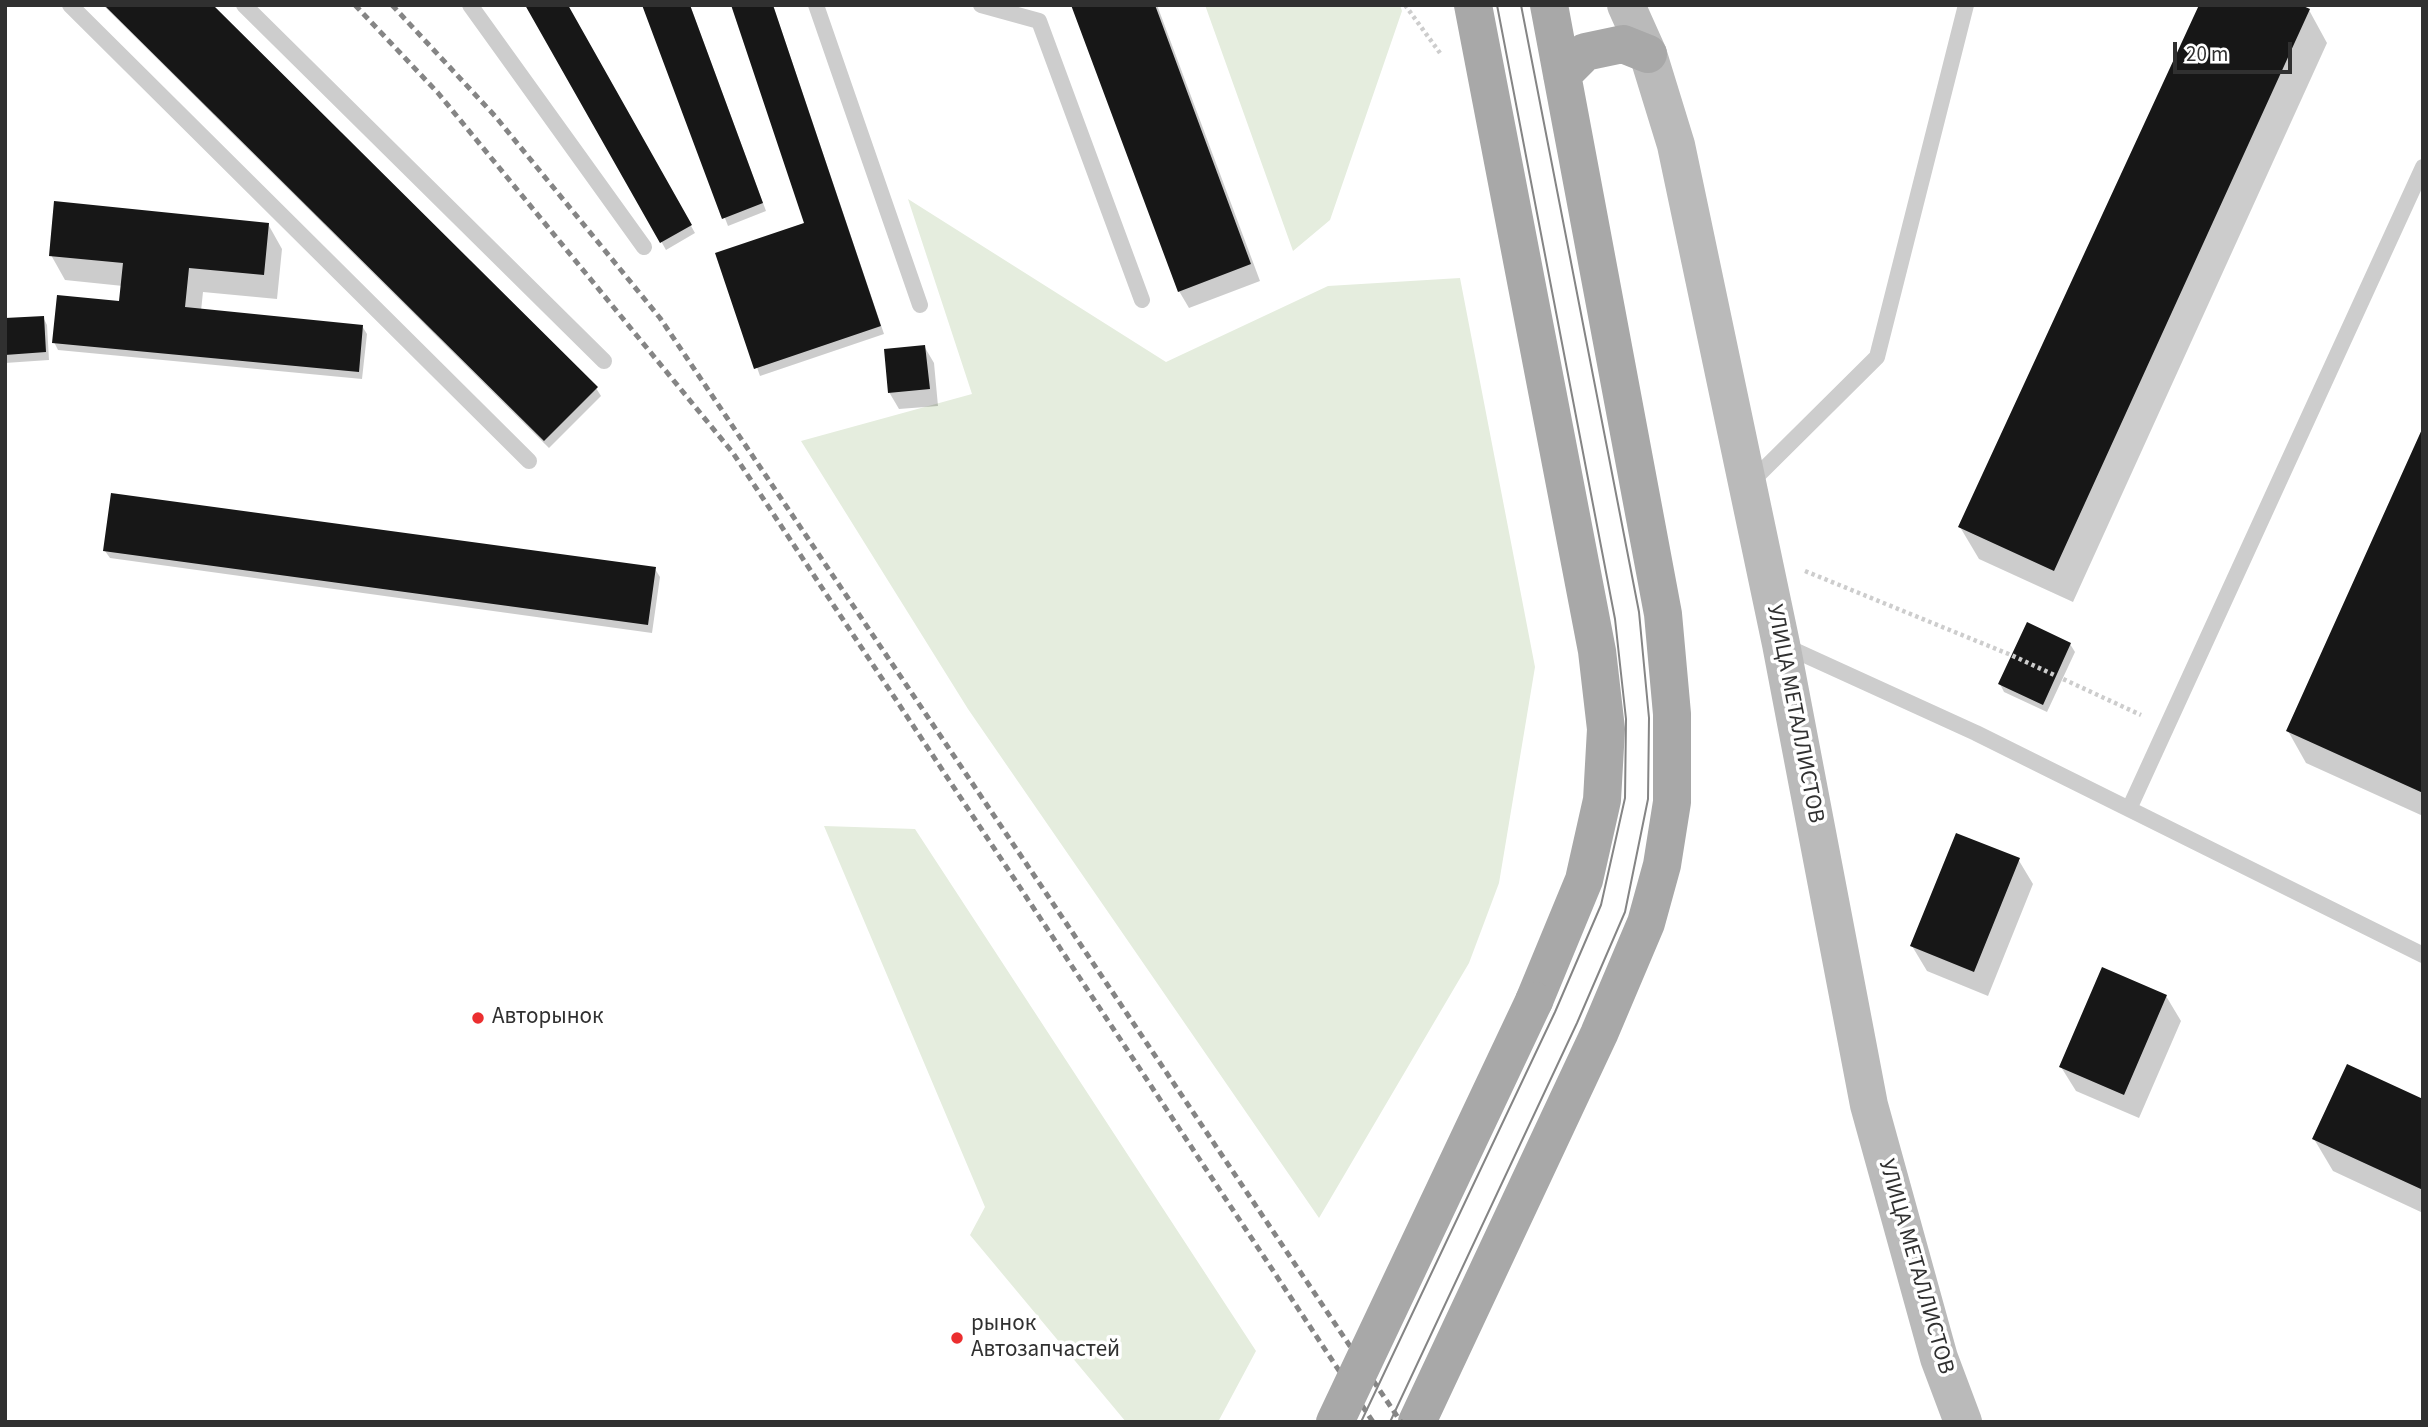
<!DOCTYPE html>
<meta charset="utf-8">
<style>
body{margin:0}
#map{position:relative;width:2428px;height:1427px;overflow:hidden;background:#fff;font-family:"Source Sans 3",sans-serif}
canvas{display:block}
.frame{position:absolute;inset:0;border:7px solid #303030;pointer-events:none}
.scale{position:absolute;left:2173px;top:42px;width:119px;height:32px;box-sizing:border-box;border:4px solid #303030;border-top:0;padding-left:9px;font-size:21px;line-height:24px;white-space:nowrap;color:#303030;-webkit-text-stroke:5px #fff;paint-order:stroke}
</style>
<div id="map">
<canvas width="2428" height="1427"></canvas>
<div class="frame"></div>
<div class="scale">20 m</div>
</div>
<script>
const c = document.querySelector('canvas').getContext('2d');
c.lineJoin = 'round';
function paint(path, color) { c.fillStyle = color; c.fill(path, 'evenodd'); }
function trace(path, color, width, dash) { c.strokeStyle = color; c.lineWidth = width; c.lineCap = dash ? 'butt' : 'round'; c.setLineDash(dash || []); c.stroke(path); }
function label(font, color, halo, rows, align = 'center') {
  c.font = font + ' "Source Sans 3",sans-serif'; c.lineWidth = 7; c.setLineDash([]); c.textBaseline = 'middle'; c.strokeStyle = halo; c.fillStyle = color; for (const [text, x, y, turn = 0] of rows) {
    c.save(); c.translate(x, y); c.rotate((+turn || 0) * Math.PI / 180); c.textAlign = isNaN(turn) ? turn : align; if (halo) c.strokeText(text, 0, 0); c.fillText(text, 0, 0); c.restore();
  }
}
paint(new Path2D(`
 M1205,5H1400L1402,11L1330,220L1293,251Z
 M908,199L1166,362L1328,286L1460,278L1535,667L1499,883L1469,963L1319,1218L968,709L801,441L972,394Z
 M824,826L915,829L1256,1351L1218,1422H1126L970,1235L985,1207Z`), '#e5edde');
paint(new Path2D(`
 M103,5H211L596,388L601,396L549,448Z
 M528,5H566L695,233L666,250Z
 M644,5H690L766,211L728,226Z
 M773,5L884,334L760,376L717,254L807,224Z
 M1073,5H1157L1260,281L1189,308L1179,291Z
 M2309,10L2327,43L2073,602L1979,559L1960,527Z
 M268,224L282,249L277,299L203,292L201,311L362,326L367,334L362,379L58,350L54,342L121,303L123,286L65,280L51,255Z
 M43,317L47,325L49,360L5,363V320Z
 M924,346L934,363L938,406L899,409L889,392Z
 M2423,431V816L2306,763L2288,731Z
 M105,551L655,569L660,577L652,633L110,558Z
 M2070,644L2075,652L2047,712L2004,692L2000,684Z
 M2018,859L2033,884L1988,996L1927,971L1912,946Z
 M2166,996L2181,1021L2139,1118L2076,1091L2061,1067Z
 M2423,1101V1213L2333,1171L2314,1139Z`), '#0003');
paint(new Path2D(`
 M104,5H213L598,387L544,441Z
 M525,5H568L692,225L660,243Z
 M642,5H690L763,203L722,219Z
 M731,5H773L881,326L754,369L715,253L804,223Z
 M1071,5H1155L1251,264L1178,292Z
 M2199,5H2301L2310,9L2054,571L1958,527Z
 M54,201L269,223L264,275L189,268L185,307L363,325L359,372L52,343L57,295L119,301L123,263L49,256Z
 M44,316L46,352L5,355V318Z
 M925,345L930,389L888,393L884,349Z
 M2423,427V793L2286,731Z
 M111,493L656,567L648,625L103,551Z
 M2027,622L2071,643L2043,705L1998,684Z
 M1956,833L2020,858L1974,972L1910,946Z
 M2102,967L2167,995L2124,1095L2059,1067Z
 M2347,1064L2423,1099V1190L2312,1139Z`), '#171717');
trace(new Path2D(`
 M1405,5L1440,53
 M1805,571L2011,655L2141,715`), '#cdcdcd', 4.5, [3.5, 3.5]);
trace(new Path2D(`
 M70,5L529,461
 M244,5L604,361
 M470,5L644,247
 M816,5L920,305
 M981,5L1039,21L1142,300
 M1749,484L1877,357L1966,5
 M1783,645L1976,733L2423,955
 M2129,809L2423,167`), '#cdcdcd', 16);
trace(new Path2D(`
 M1626,5L1648,54L1676,145L1781,644L1869,1105L1939,1358L1963,1422`), '#bababa', 38);
trace(new Path2D(`
 M1473,5L1597,651L1606,729L1602,800L1584,880L1534,1001
 M1562,75L1585,52L1623,44L1648,54
 M1417,1422L1599,1034L1646,923L1662,865L1672,802V714L1663,614L1549,5`), '#a8a8a8', 38);
trace(new Path2D(`
 M1361,1422L1555,1012L1601,905L1625,798L1626,719L1615,619L1497,5
 M1390,1422L1577,1023L1625,912L1648,799L1649,718L1639,612L1521,5`), '#858585', 2);
trace(new Path2D(`
 M355,5L438,93L733,453L1373,1422
 M392,5L495,116L660,318L1401,1422`), '#858585', 5, [7, 5]);
trace(new Path2D(`
 M1335,1422L1534,1001`), '#a8a8a8', 38);
for (const [x, y, r, color] of [
 [478,1018,7,"#eb2e2f"],
 [957,1338,7,"#eb2e2f"]
]) { const dot = new Path2D(); dot.arc(x, y, r, 0, 2 * Math.PI); c.fillStyle = color; c.fill(dot); trace(dot, '#fff', 2.5); }
label('23px', '#303030', '#fff', [
 ["УЛИЦА МЕТАЛЛИСТОВ",1794,714,79],
 ["УЛИЦА МЕТАЛЛИСТОВ",1915,1267,74]
]);
label('23px', '#303030', '#fff', [
 ["Авторынок",492,1018],
 ["рынок",971,1325],
 ["Автозапчастей",971,1351]
], 'left');
</script>
